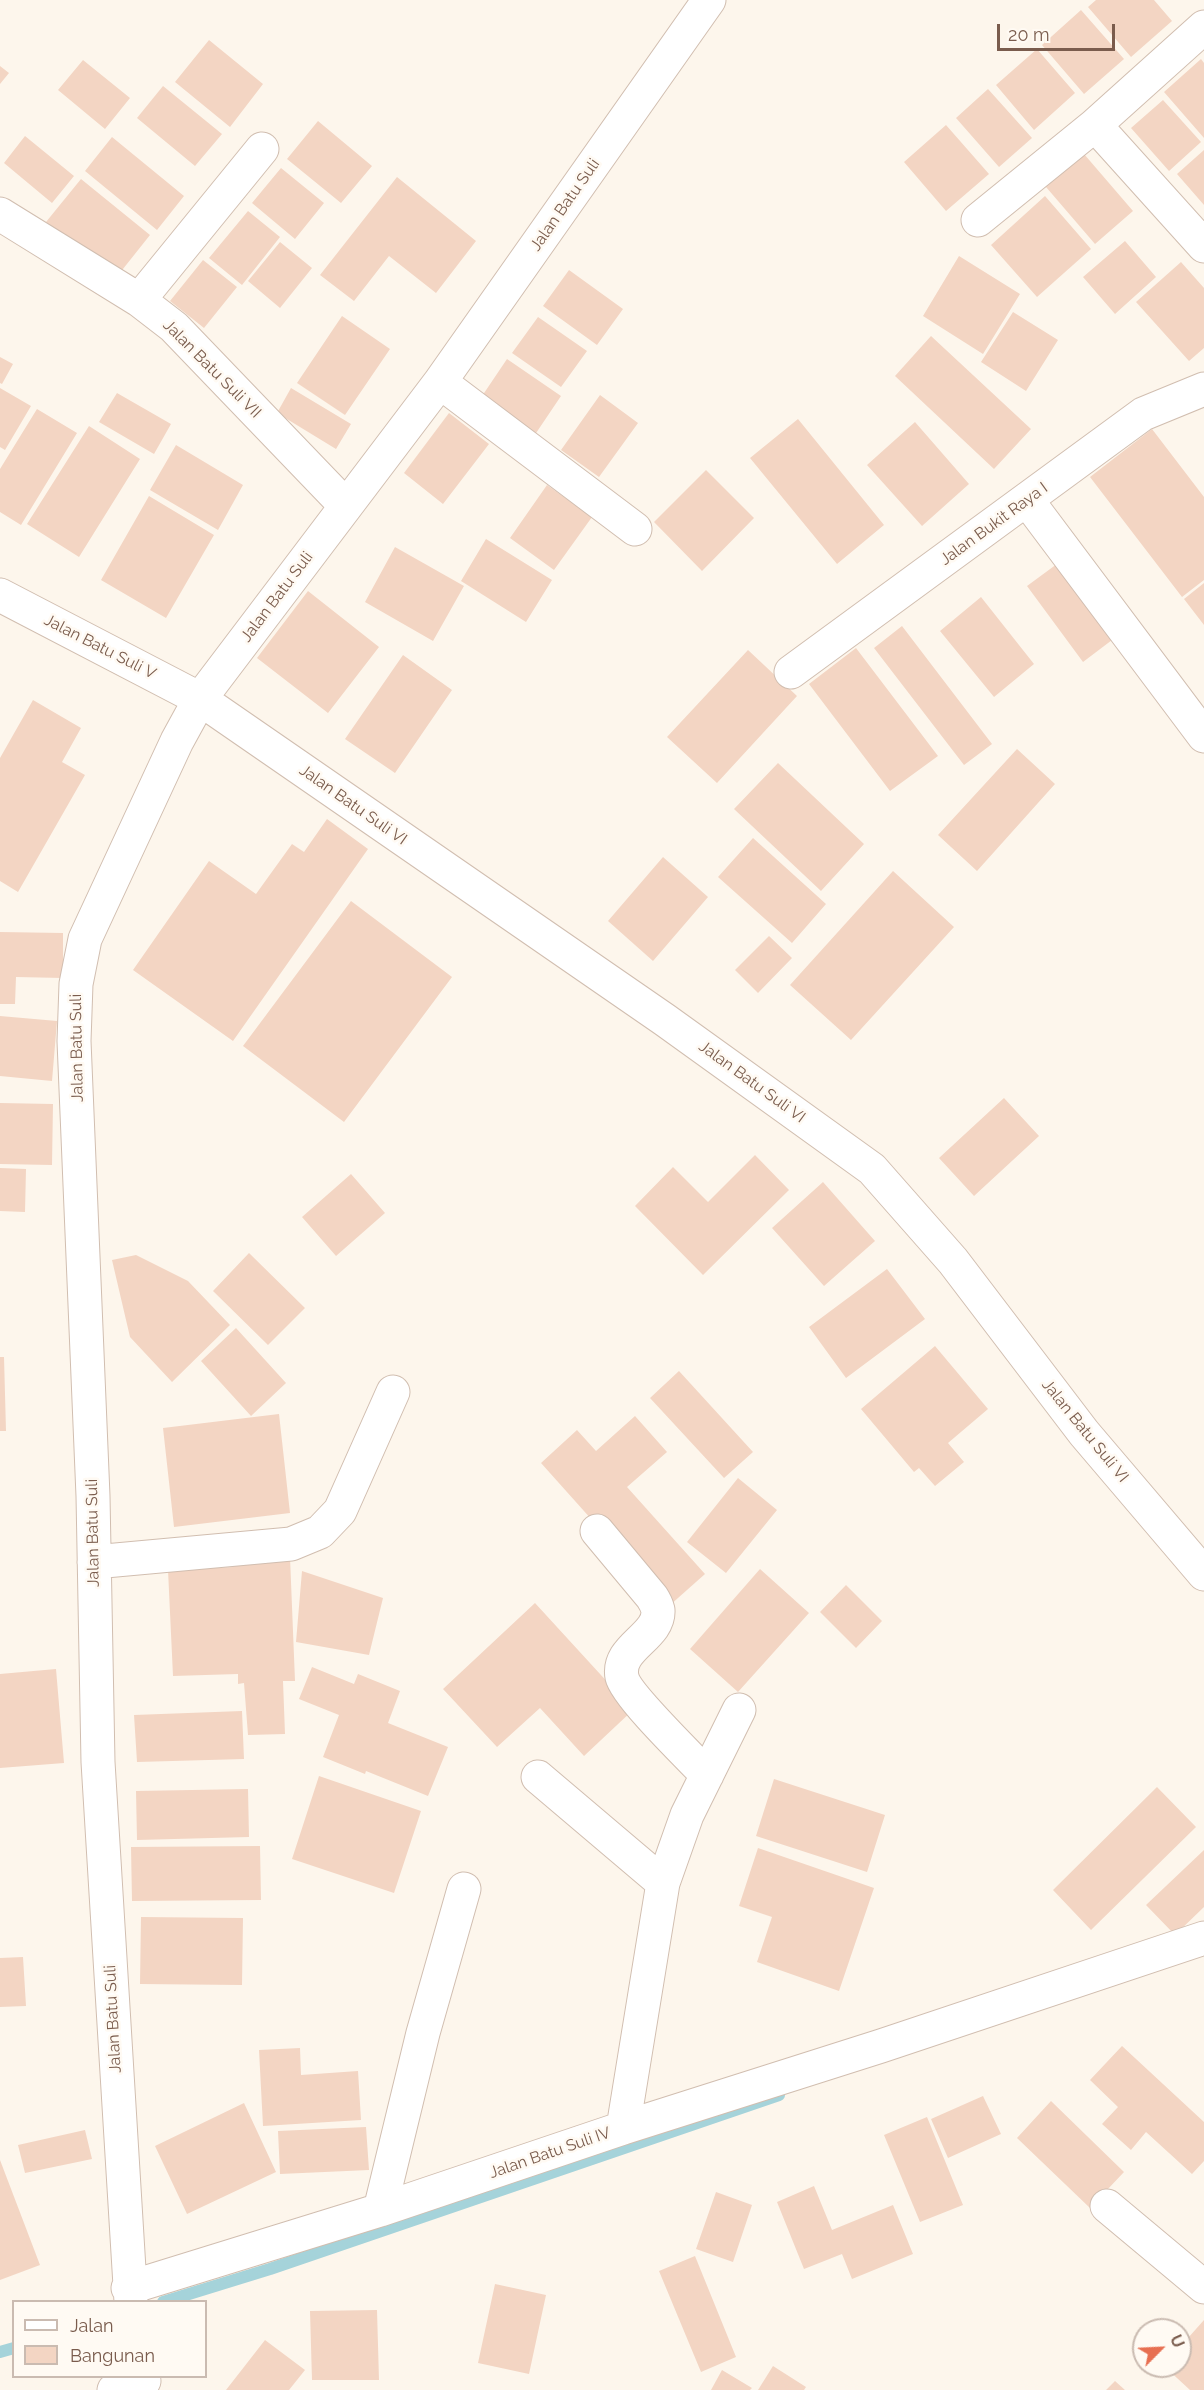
<!DOCTYPE html>
<style>
body{margin:0}
#map{position:relative;width:1204px;height:2390px;overflow:hidden;background:#fdf6ec;font-family:Raleway,sans-serif}
canvas{display:block}
.legend{position:absolute;left:12px;top:2300px;width:195px;height:78px;box-sizing:border-box;background:#fffaf3;border:2px solid #cabbb1;margin:0;padding:8px 10px;list-style:none;font-size:18px;color:#7a5c4d}
.legend li{display:flex;align-items:center;gap:12px;height:30px}
.legend b{width:30px;border:2px solid #cabbb1}
.north{position:absolute;left:1132px;top:2318px;width:60px;height:60px;box-sizing:border-box;background:#fffaf3;border:2px solid #cabbb1;border-radius:50%;rotate:66deg;font-size:16px;font-weight:700;line-height:24px;text-align:center;color:#7a5c4d}
.north::after{content:'';display:block;margin:auto;width:21px;height:27px;background:#e76f51;clip-path:polygon(50% 0,100% 100%,50% 72%,0 100%)}
.scale{position:absolute;left:997px;top:24px;width:118px;height:27px;box-sizing:border-box;border:3px solid #7a5c4d;border-top:0;padding-left:8px;font-size:18px;line-height:21px;white-space:nowrap;color:#7a5c4d;-webkit-text-stroke:4px #fffaf3;paint-order:stroke}
</style>
<div id="map">
<canvas width="1204" height="2390"></canvas>
<ul class="legend">
<li><b style="height:8px;background:#fff"></b>Jalan</li>
<li><b style="height:16px;background:#f3d5c3"></b>Bangunan</li>
</ul>
<div class="north">U</div>
<div class="scale">20 m</div>
</div>
<script>
const c = document.querySelector('canvas').getContext('2d');
c.lineJoin = 'round';
function trace(path, color, width, dash) { c.strokeStyle = color; c.lineWidth = width; c.lineCap = dash ? 'butt' : 'round'; c.setLineDash(dash || []); c.stroke(path); }
function paint(path, color) { c.fillStyle = color; c.fill(path, 'evenodd'); }
function label(font, color, halo, rows, align = 'center') {
  c.font = font + ' Raleway,sans-serif'; c.lineWidth = 5; c.setLineDash([]); c.textBaseline = 'middle'; c.strokeStyle = halo; c.fillStyle = color; for (const [text, x, y, turn = 0] of rows) {
    c.save(); c.translate(x, y); c.rotate((+turn || 0) * Math.PI / 180); c.textAlign = isNaN(turn) ? turn : align; if (halo) c.strokeText(text, 0, 0); c.fillText(text, 0, 0); c.restore();
  }
}
trace(new Path2D(`
 M163,2302L270,2269L779,2095
 M0,2352L14,2348`), '#a5d3da', 12);
paint(new Path2D(`
 M1096,0H1154L1172,21L1131,57L1088,7Z
 M1081,10L1124,59L1084,94L1042,45Z
 M209,40L263,84L230,127L175,82Z
 M1037,49L1075,93L1034,130L996,85Z
 M1201,59L1204,63V138L1164,92Z
 M83,60L130,98L105,129L58,90Z
 M0,66L9,73L0,84Z
 M163,86L222,134L195,166L137,118Z
 M988,89L1032,138L999,167L956,118Z
 M1163,100L1201,142L1169,171L1131,128Z
 M318,121L372,166L341,203L287,159Z
 M946,125L989,174L946,211L904,162Z
 M25,136L74,176L52,203L4,163Z
 M112,137L184,196L157,230L85,171Z
 M1078,147L1133,211L1095,244L1040,180Z
 M1204,150V205L1177,174Z
 M281,168L324,203L295,239L252,203Z
 M397,177L476,241L436,293L389,256L354,301L320,275Z
 M81,179L150,235L115,279L46,222Z
 M1045,196L1091,249L1037,297L991,245Z
 M248,211L280,237L242,285L209,258Z
 M1125,241L1156,277L1115,314L1083,277Z
 M280,242L312,268L280,308L248,281Z
 M959,256L1020,294L983,354L923,316Z
 M203,260L237,287L204,328L170,301Z
 M1181,262L1204,288V348L1189,361L1136,302Z
 M569,270L623,309L597,345L543,306Z
 M1013,312L1058,340L1026,391L981,362Z
 M342,316L390,349L345,415L297,383Z
 M538,317L587,351L561,387L512,353Z
 M931,336L1031,429L994,469L895,376Z
 M0,357L13,364L2,384L0,383Z
 M507,359L561,396L530,442L476,405Z
 M0,388L31,406L5,450L0,447Z
 M291,388L351,424L336,449L277,413Z
 M117,393L171,424L154,454L99,422Z
 M600,395L638,423L599,477L561,450Z
 M37,409L77,433L21,525L0,512V469Z
 M449,413L489,444L443,504L404,473Z
 M798,419L884,525L837,564L750,458Z
 M915,422L969,484L922,526L867,465Z
 M89,426L140,459L79,557L27,524Z
 M1152,429L1204,497V580L1182,597L1090,477Z
 M176,445L243,485L218,530L150,490Z
 M706,470L754,518L702,571L654,522Z
 M547,485L592,517L554,570L510,538Z
 M149,496L214,535L166,618L101,580Z
 M486,539L552,580L526,622L461,581Z
 M395,547L464,586L433,641L365,602Z
 M1061,561L1116,637L1083,662L1027,586Z
 M1204,583V625L1184,599Z
 M308,591L379,647L328,713L257,658Z
 M981,597L1034,664L994,697L940,631Z
 M902,626L992,744L964,765L874,648Z
 M856,648L938,756L890,791L809,684Z
 M748,650L797,696L717,783L667,737Z
 M403,655L452,690L395,773L345,739Z
 M33,700L81,728L62,762L85,775L18,892L0,881V758Z
 M1017,749L1055,784L977,871L938,835Z
 M778,763L864,844L821,891L734,809Z
 M327,819L368,849L233,1041L133,970L209,861L256,894L292,844L304,852Z
 M753,838L826,904L792,943L718,877Z
 M663,857L708,897L653,961L608,921Z
 M893,871L954,927L851,1040L790,985Z
 M351,901L452,977L344,1122L243,1046Z
 M0,932L63,933V978L16,977L15,1004H0Z
 M769,936L792,958L758,993L735,970Z
 M0,1016L57,1021L52,1081L0,1076Z
 M1004,1098L1039,1136L974,1196L939,1158Z
 M0,1103L53,1104L52,1165L0,1164Z
 M755,1155L789,1190L703,1275L635,1206L673,1167L708,1202Z
 M0,1168L26,1169L25,1212L0,1211Z
 M351,1174L385,1213L336,1256L302,1217Z
 M823,1182L875,1241L824,1286L772,1228Z
 M249,1253L305,1308L268,1345L213,1291Z
 M136,1255L188,1281L230,1325L172,1382L130,1337L112,1260Z
 M887,1269L925,1319L846,1378L809,1327Z
 M236,1328L286,1383L251,1416L201,1361Z
 M935,1346L988,1409L948,1443L964,1462L935,1486L919,1468L914,1472L861,1409Z
 M0,1357H4L6,1431H0Z
 M679,1371L753,1452L724,1478L650,1398Z
 M279,1414L290,1513L174,1527L163,1428Z
 M635,1416L667,1452L627,1487L705,1574L669,1606L541,1463L577,1430L596,1451Z
 M738,1478L777,1510L726,1573L687,1542Z
 M290,1557L295,1681H283L285,1734L248,1735L244,1683L238,1684V1674L173,1676L168,1570L233,1567V1560Z
 M760,1569L809,1613L738,1692L690,1649Z
 M302,1571L383,1598L369,1655L296,1642Z
 M846,1585L882,1621L856,1648L820,1612Z
 M535,1603L633,1710L584,1756L540,1708L497,1747L443,1689Z
 M312,1667L354,1684L358,1674L400,1691L388,1723L448,1747L428,1796L366,1771L365,1774L323,1757L339,1715L299,1699Z
 M56,1669L64,1763L0,1768V1674Z
 M242,1711L244,1759L137,1762L134,1715Z
 M319,1776L421,1811L394,1893L292,1859Z
 M774,1779L885,1815L867,1872L756,1836Z
 M1157,1787L1196,1827L1091,1930L1053,1890Z
 M248,1789L249,1837L137,1840L136,1791Z
 M260,1846L261,1900L132,1901L131,1847Z
 M758,1848L874,1888L839,1991L757,1962L772,1917L739,1906Z
 M1204,1850V1907L1175,1935L1146,1905Z
 M141,1917L243,1918L242,1985L140,1984Z
 M23,1957L26,2006L0,2007V1958Z
 M1122,2046L1204,2122V2161L1192,2174L1146,2132L1131,2150L1102,2124L1118,2107L1090,2080Z
 M300,2048L301,2075L358,2071L361,2120L263,2126L259,2050Z
 M983,2096L1001,2134L948,2158L931,2119Z
 M1051,2101L1124,2172L1090,2208L1017,2138Z
 M244,2103L276,2172L187,2214L155,2146Z
 M927,2117L963,2205L920,2222L884,2135Z
 M366,2127L369,2170L280,2174L278,2131Z
 M85,2130L92,2159L25,2173L18,2145Z
 M0,2160L40,2265L0,2280Z
 M814,2186L832,2230L893,2205L913,2254L852,2279L842,2254L804,2269L777,2202Z
 M716,2192L752,2205L733,2262L696,2249Z
 M695,2256L736,2357L701,2372L659,2271Z
 M495,2284L546,2295L529,2374L478,2363Z
 M377,2310L379,2380H312L310,2311Z
 M1204,2320V2390H1190L1164,2366H1180V2347Z
 M265,2340L305,2370L289,2390H226Z
 M773,2366L806,2387L804,2390H758Z
 M722,2370L752,2388L750,2390H711Z
 M1115,2381L1125,2390H1106Z`), '#f3d5c3');
const minor = new Path2D(`
 M1095,125L1204,246
 M0,214L139,300L174,327L346,506
 M978,220L1095,125L1204,27
 M139,300L262,149
 M440,382L635,529
 M1027,500L1204,736
 M0,595L200,699L665,1020L872,1169L953,1261L1084,1433L1204,1574
 M791,672L1143,414L1204,389
 M597,1531L652,1597C654,1600 657,1606 658,1610C660,1637 616,1647 622,1677C626,1695 691,1758 707,1775
 M94,1562L291,1544L320,1532L340,1511L393,1392
 M538,1777L663,1883
 M623,2128L881,2046L1204,1938
 M1107,2206L1204,2287
 M380,2210L423,2033L464,1889
 M128,2288L380,2210L623,2128L663,1883L687,1815L739,1710
 M131,2302L98,1762L93,1496L74,1041L76,984L85,939L177,741L200,699L440,382L709,0
 M114,2390L144,2381`);
trace(minor, '#d1beb0', 35);
trace(minor, '#fff', 33);
label('16px', '#7a5c4d', '#fffaf3', [
 ["Jalan Batu Suli",565,205,-55],
 ["Jalan Batu Suli VII",212,369,45],
 ["Jalan Bukit Raya I",994,524,-36],
 ["Jalan Batu Suli",277,597,-53],
 ["Jalan Batu Suli V",100,647,27],
 ["Jalan Batu Suli VI",353,805,35],
 ["Jalan Batu Suli",77,1048,-91],
 ["Jalan Batu Suli VI",752,1082,36],
 ["Jalan Batu Suli VI",1085,1431,51],
 ["Jalan Batu Suli",93,1533,-91],
 ["Jalan Batu Suli",113,2019,-93],
 ["Jalan Batu Suli IV",550,2153,-19]
]);
</script>
